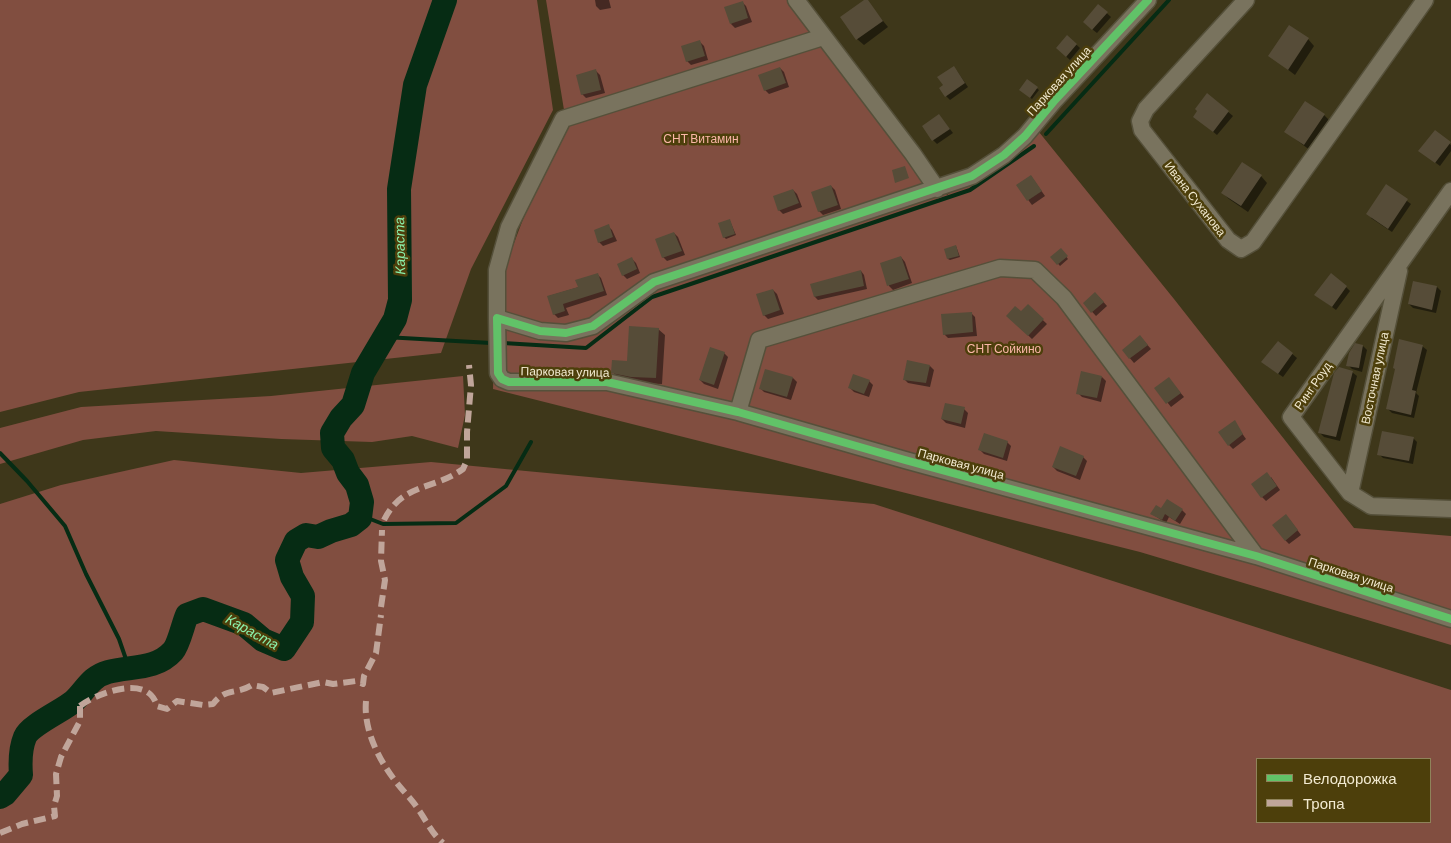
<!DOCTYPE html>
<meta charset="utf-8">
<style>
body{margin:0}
#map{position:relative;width:1451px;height:843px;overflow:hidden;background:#3e371a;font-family:Barlow,sans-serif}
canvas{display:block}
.legend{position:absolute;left:1256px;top:758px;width:175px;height:65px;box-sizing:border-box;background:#4d3f0b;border:1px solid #8f835a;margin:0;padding:6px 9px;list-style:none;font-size:15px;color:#f2ead1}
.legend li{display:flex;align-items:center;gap:10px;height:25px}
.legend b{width:25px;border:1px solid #8f835a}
</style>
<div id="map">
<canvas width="1451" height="843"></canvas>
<ul class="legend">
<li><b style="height:6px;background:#61c268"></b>Велодорожка</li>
<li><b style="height:6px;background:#c0a59a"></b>Тропа</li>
</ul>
</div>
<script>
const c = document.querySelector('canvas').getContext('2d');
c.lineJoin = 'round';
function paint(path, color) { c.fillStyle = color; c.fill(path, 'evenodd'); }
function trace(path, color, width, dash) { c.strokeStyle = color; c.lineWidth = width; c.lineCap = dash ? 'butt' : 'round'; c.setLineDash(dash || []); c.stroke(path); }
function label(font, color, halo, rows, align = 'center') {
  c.font = font + ' Barlow,sans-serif'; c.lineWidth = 5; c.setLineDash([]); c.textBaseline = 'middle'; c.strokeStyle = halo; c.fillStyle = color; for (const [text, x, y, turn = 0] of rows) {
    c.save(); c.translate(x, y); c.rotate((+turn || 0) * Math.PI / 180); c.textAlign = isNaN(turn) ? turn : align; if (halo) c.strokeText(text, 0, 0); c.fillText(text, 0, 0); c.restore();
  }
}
paint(new Path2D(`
 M0,0H537L553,110L471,269L441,353L79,392L0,412Z
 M546,0H805L859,70L947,195L1039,132L1174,299L1354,528L1451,536V645L1140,552L493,389L496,291L564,110Z
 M463,376L465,415L458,448L412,436L372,442L281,439L156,431L83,440L0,464V428L81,407L271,396Z
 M174,460L301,473L431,462L874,504L1451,690V843H0V504L61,485ZM1257,759H1430V822H1257Z`), '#814e40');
paint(new Path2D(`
 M595,0H609L611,8L600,10L596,6Z
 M866,0L888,27L864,45L857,39Z
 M742,2L746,6L752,22L735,28L731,24Z
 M1098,5L1111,17L1097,33L1088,26Z
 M1067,36L1080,48L1070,60L1057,48Z
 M1308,39L1314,46L1295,75L1270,56Z
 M700,42L704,46L708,60L691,65L687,61Z
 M780,68L784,72L789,87L769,94L765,90Z
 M596,71L600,75L605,93L586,98L582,94Z
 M957,71L968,87L950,100L946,96L944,86Z
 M1028,81L1039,90L1032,99L1021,90Z
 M1208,95L1233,116L1217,135L1199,120Z
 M939,115L953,133L937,144L933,140Z
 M1324,115L1330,121L1311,151L1286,132Z
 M1435,132L1451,145V151L1440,166L1420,151Z
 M1031,176L1045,196L1032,205L1017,185Z
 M1261,176L1267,183L1248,212L1229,199L1223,193Z
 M831,186L835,190L841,209L823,215L819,211Z
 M1387,186L1411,204L1392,232L1371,218Z
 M793,190L797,194L802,207L783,214L779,210Z
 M730,221L736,235L726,239L724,237Z
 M608,226L612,230L617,241L603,246L599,242Z
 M674,233L678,237L685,255L667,261L663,257Z
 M956,246L960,257L950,260L948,259Z
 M1061,250L1068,259L1060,266L1052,257Z
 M901,257L905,262L912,283L893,290L889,286L882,264Z
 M632,259L636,263L640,273L627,279L623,275Z
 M861,271L864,275L867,289L818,300L815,297L812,285Z
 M597,274L601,278L607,295L566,308L569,315L558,318L554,314L549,296L579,287Z
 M1346,287L1350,291L1336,310L1320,298Z
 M1437,287L1441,291L1436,313L1413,308L1409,304Z
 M773,290L777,294L784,314L768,319L764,315Z
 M1099,297L1107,306L1096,316L1084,303Z
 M1028,306L1047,324L1032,339L1008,316L1022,313Z
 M971,313L975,317L977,336L948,338L944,334Z
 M658,329L665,335L662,384L638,383L619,379L613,372L629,362Z
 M1144,341L1151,349L1134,363L1123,350Z
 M1278,342L1297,358L1283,377L1267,366Z
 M1363,346L1367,350L1362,372L1352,369L1348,365Z
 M1422,346L1427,350L1416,393L1419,396L1414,418L1392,413L1388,409Z
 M724,353L728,357L718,389L704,384L700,380Z
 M930,366L934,370L930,387L908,383L904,379Z
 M1352,372L1357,376L1340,441L1324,437L1320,433Z
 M1102,377L1106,381L1101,402L1082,397L1078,393Z
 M793,378L797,382L791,400L764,392L760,388Z
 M1169,379L1184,397L1171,407L1156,388Z
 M869,381L873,385L869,397L854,392L850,388Z
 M964,409L968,413L965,428L946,423L942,419Z
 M1234,422L1246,439L1233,449L1229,445Z
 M1413,438L1417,442L1413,464L1383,458L1379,454Z
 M1007,442L1011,446L1007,461L984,454L980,450Z
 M1083,457L1087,461L1080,480L1057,471L1053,467Z
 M1271,477L1280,490L1266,501L1262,497Z
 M1162,510H1182L1186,514L1180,524L1169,517L1166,523L1152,514Z
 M1290,520L1301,535L1289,544L1285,540Z`), '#0007');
trace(new Path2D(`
 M1046,134L1169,0
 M385,337L491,343
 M503,343L586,348L652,297L970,190L1034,146
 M0,453L27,481L65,526L86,574L119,639L129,668
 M360,515L383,524L456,523L506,486L531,442`), '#062c14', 4);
trace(new Path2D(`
 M0,797L5,794L21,775C20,762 20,749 25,737C30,725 64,710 74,701C86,690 90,677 108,672C131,666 156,670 173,651C179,644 183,624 187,615L203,609L244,624L263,640L284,649L302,622L303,596L292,577L287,560L296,541L306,535L318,537L331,531L351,525L360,518L362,502L357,485L348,473L343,460L333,448L332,433L341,418L353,405L363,373L395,319L400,300L399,189L415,85L445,0`), '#062c14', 24);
paint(new Path2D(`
 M864,0H868L883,21L856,40L840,17Z
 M743,1L748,18L730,24L724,7Z
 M1098,4L1108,12L1092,30L1083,22Z
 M1289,25L1309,38L1288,70L1268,56Z
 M1067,35L1077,44L1066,57L1056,48Z
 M700,40L705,56L686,62L681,46Z
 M954,66L965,83L945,97L939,88L943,85L937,77Z
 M780,67L786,83L764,91L758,75Z
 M596,69L601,90L581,95L576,75Z
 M1027,79L1038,87L1030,98L1019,90Z
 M1207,93L1229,111L1213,132L1193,117L1197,111L1195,109Z
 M1305,101L1325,114L1304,145L1284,132Z
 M939,114L950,129L932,141L922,126Z
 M1435,130L1451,142L1435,163L1418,151Z
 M1242,162L1262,175L1241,206L1221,193Z
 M905,166L909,178L895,183L892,170Z
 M1031,175L1042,191L1027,201L1016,185Z
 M1386,184L1408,199L1388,229L1366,214Z
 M831,185L838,205L818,212L811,192Z
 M793,189L799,203L778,211L773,196Z
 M730,219L735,234L723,238L718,223Z
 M609,224L613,237L598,243L594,230Z
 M674,232L682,251L662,258L655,239Z
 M956,245L959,256L947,259L944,249Z
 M1061,248L1068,256L1057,265L1050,257Z
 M901,256L909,279L887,286L880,263Z
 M632,257L637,269L622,276L617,264Z
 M861,270L864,286L814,297L810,284Z
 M598,273L604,291L563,304L565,311L553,315L547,296L578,287L575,280Z
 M1331,273L1347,286L1332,307L1314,295Z
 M1413,281L1437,286L1432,310L1408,304Z
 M773,289L780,310L763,316L756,294Z
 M1095,292L1104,302L1091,313L1083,303Z
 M1028,304L1044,319L1028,336L1006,316L1015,306L1021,311Z
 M972,312L973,332L943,335L941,314Z
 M629,326L659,328L656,378L631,377L611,373L612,360L627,361Z
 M1140,335L1148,345L1129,359L1122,350Z
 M1399,339L1423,345L1412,390L1416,391L1411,415L1386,409L1395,369L1393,368Z
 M1278,341L1293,353L1278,374L1261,362Z
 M1355,343L1363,345L1359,368L1346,366L1349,353Z
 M710,347L725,352L714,385L699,380Z
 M907,360L930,365L926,383L903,380Z
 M1339,367L1353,371L1336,437L1318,433L1334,373Z
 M765,369L793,377L787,397L759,389Z
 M1081,371L1102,376L1097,398L1076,394Z
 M853,374L870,380L864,394L848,388Z
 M1169,377L1181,393L1166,404L1154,388Z
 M945,403L965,407L961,424L941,419Z
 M1235,420L1243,434L1228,446L1218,432Z
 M1382,431L1414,437L1409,461L1377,455Z
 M984,433L1008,441L1003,458L978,450Z
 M1060,446L1084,456L1076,476L1052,467Z
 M1267,472L1277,486L1261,498L1251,484Z
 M1167,499L1183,509L1175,521L1165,514L1162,520L1150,514L1156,505L1161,508Z
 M1286,514L1298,530L1285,541L1272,525Z`), '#564c38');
const minor = new Path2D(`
 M796,0L913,154L937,189
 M1148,0L1055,100L1025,136L1004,155L972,176L654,282L593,326L566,333L540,331L497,318L498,373L502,379L509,382H607L738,412L905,460L1256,556L1451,619
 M1246,0L1146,109L1140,121L1142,130L1228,240L1241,249L1253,242L1425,0
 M1451,191L1291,417L1350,493L1371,506L1451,509
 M497,318V270L509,227L563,119L823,37
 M738,412L759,340L1000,268L1035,270L1064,298L1256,556
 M1350,493L1399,271`);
trace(minor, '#55503a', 19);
trace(minor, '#79735e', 16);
trace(new Path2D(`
 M384,520C402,483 434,490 463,469L467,460V432L471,385L469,365
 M381,607L385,580L381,561L382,530
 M366,701C363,732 382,766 401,788C407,795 413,801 418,809C426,820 432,834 443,843
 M80,706C96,694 135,679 151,695C154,698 156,702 157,706L167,709L177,701L203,705L213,704C226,687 236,695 252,685L263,687L271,693L323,682L333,684L356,681L363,684L364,676L376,653L381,615
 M0,833L22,824L55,816L54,806L57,796L56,774L61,757L80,721V706L77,703`), '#c0a59a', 6, [12, 6]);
trace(new Path2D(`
 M1148,0L1055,100L1025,136L1004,155L972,176L654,282L593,326L566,333L540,331L497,318L498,373L502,379L509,382H607L738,412L905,460L1256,556L1451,619`), '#61c268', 8);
label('12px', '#f2ead1', '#4d3f0b', [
 ["Парковая улица",1059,81,-48],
 ["Ивана Суханова",1195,199,52],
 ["Парковая улица",565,372,1],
 ["Восточная улица",1375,378,-78],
 ["Ринг Роуд",1313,386,-55],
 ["Парковая улица",961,464,15],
 ["Парковая улица",1351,575,18]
]);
label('12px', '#fbb7a8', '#4d3f0b', [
 ["СНТ Витамин",701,139],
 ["СНТ Сойкино",1004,349]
]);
label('italic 14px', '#8bf2ac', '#4d3f0b', [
 ["Караста",400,246,-91],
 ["Караста",252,632,29]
]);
</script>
